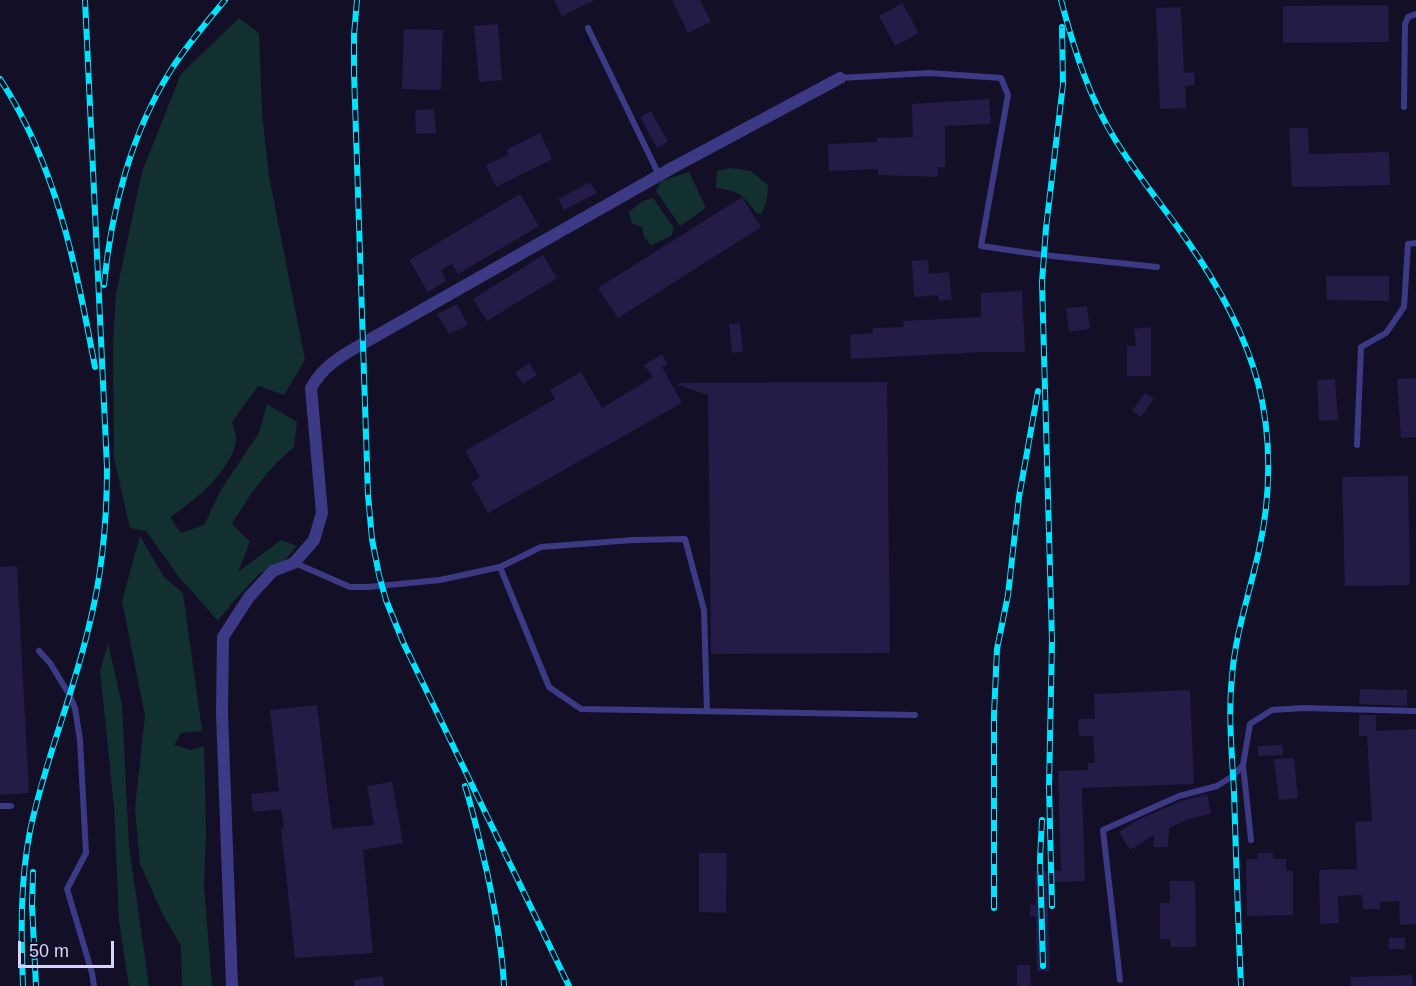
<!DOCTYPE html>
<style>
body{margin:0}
#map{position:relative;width:1416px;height:986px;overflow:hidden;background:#130f26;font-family:Helvetica,sans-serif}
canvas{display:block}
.scale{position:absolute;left:18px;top:941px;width:96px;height:27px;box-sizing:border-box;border:3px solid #d9d4ff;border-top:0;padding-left:8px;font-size:18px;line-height:21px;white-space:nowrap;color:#d9d4ff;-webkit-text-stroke:4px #130f26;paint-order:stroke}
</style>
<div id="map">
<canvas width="1416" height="986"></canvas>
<div class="scale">50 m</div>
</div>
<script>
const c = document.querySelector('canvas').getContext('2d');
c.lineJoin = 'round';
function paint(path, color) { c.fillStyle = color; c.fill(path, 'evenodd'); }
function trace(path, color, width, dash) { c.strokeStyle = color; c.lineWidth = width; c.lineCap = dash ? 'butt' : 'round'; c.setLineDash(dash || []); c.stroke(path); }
paint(new Path2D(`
 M239,18L259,33L262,112L269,176L305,360L284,395L258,386L232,422C233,428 237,435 236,441C232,469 194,502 170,517L181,533L204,525L221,490L259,433L267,404L297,422L294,447C267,469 250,494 232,524L250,542L238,572L281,540L297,546L283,562L260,573L232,603L218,621L179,577L146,531L130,528L114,458L113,346L116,294L142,172L181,74Z
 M731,168L751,171L768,185L767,199L762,213L757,214C743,195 740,191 716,188L717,171Z
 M689,172L706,208L680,226L656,191L661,181Z
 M653,198L674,228L671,236L651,245L644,237L642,227L632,223L629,212L643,201Z
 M140,536L164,577L183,593L202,731L181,733L174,745L191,750L204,746L206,832L204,886L212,986H182L181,946L163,915L140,864L135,808L145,716L122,601Z
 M108,643L122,705L129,846L149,986H129L119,921L114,806L100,671Z`), '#12302f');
paint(new Path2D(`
 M554,0H595L562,16Z
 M672,0H700L711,22L688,33Z
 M902,3L919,33L895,46L879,16Z
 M1388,5L1389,42L1283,43V6Z
 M1181,7L1184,73L1194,72L1195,85L1185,86L1186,108L1160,109L1156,8Z
 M498,24L502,80L479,82L474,26Z
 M404,29L443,30L441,90L402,89Z
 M989,99L991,124L945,126V167H938V177L878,175V169L829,171L828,144L877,142V138L913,137L912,104Z
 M434,109L436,133L416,134L415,110Z
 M651,111L668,142L657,148L640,117Z
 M1289,128H1308L1309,154L1389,152L1390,185L1292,187Z
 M540,133L551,156V160L496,187L486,165L509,154L506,150Z
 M590,182L597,193L564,210L558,199Z
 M520,194L539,226L458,274L452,264L441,270L446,281L428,292L409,260Z
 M742,197L761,227L618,318L598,288Z
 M543,255L557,278L487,321L473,299Z
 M928,260L929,274L949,272L952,300L939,301L938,295L914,297L912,261Z
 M1326,276H1389V301L1327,300Z
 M1022,291L1025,352H983L851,359L850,335L873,333V328L904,327L903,321L981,317V293Z
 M457,304L468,325L449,334L437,314Z
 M1087,306L1090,329L1069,332L1066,308Z
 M740,323L743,352L732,353L729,324Z
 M1151,327V376H1127V346H1136L1134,329Z
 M662,354L668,364L662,367L682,403L488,513L471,483L480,477L465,451L555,399L550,390L581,372L602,408L653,377L644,365Z
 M529,363L537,375L523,384L515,373Z
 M1416,378V437L1401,438L1397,379Z
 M1335,379L1338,420L1319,421L1317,380Z
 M887,382L890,653L711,654L708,395L678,385V383Z
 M1145,393L1154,399L1141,417L1132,411Z
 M1408,476L1410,585L1345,586L1342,477Z
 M17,566L29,793L0,795V567Z
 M1360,689L1407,690V706L1359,704Z
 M1190,690L1194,784L1082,788L1085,881L1047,882L1050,971H1037L1036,916H1030V905H1036L1035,871H1061L1058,771L1088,770V763H1095L1093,736H1079L1078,719H1095L1094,694Z
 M317,705L332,829L374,825L367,786L392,782L403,843L363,850L373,953L295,958L281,829L284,828L281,809L253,812L251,794L279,791L270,710Z
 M1359,715H1376V731L1416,729V924L1400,925L1399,901L1380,902V909H1363L1362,895L1338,896L1339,923L1320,924L1319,870L1357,869L1355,822L1372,821L1367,736H1359Z
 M1282,745L1283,755L1258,756V746Z
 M1294,758L1298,798L1279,800L1274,759Z
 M1207,794L1211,814L1188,819L1169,828L1168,847H1154V835L1130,850L1119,832L1138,820L1181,801Z
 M699,853H727L726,913L699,912Z
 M1258,853H1273V859H1286V871H1293V915L1247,916L1246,859H1258Z
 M1170,881H1195L1196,947H1171L1170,939H1160V903H1170Z
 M1389,938H1405V949H1389Z
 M1017,965H1030L1031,986H1017Z
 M1412,975L1413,986H1351V977Z
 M383,976L384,986H354V980Z`), '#241b47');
trace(new Path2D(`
 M588,28L659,175
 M840,78L929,73L1001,78L1008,95L981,246L1043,255L1157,267
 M1404,107L1405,24L1408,17L1416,14
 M1357,445L1361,347L1386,333L1404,307L1408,244L1416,243
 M295,563L350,587H368L440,580L500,567L541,547L633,540L685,539L704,610L707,711
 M500,567L549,687L581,709L915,715
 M39,651L50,663L69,694L75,708L80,740L86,853L67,889L92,973L94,986
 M1243,765L1251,840
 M0,806H11
 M1120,980L1103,830L1179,796L1217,786L1233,776L1243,765L1250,724L1272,710L1304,708L1416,711`), '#3d3a85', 6);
trace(new Path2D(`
 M232,986L222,713L223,637L249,597L273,571L294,563L314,540L322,513L311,388C323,366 341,356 362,344L672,168L840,78`), '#3d3a85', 12);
const rail = new Path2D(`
 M357,0L354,35V73L368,495L372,539L379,575L386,600L403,642L569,986
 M1061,0C1074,49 1089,98 1116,141C1137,175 1163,206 1186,239C1217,283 1244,331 1258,383C1272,437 1271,496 1259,550C1250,592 1235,634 1232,677C1228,715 1232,754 1234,792C1236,857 1238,921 1241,986
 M0,79C57,166 76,267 95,367
 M104,285C111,211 131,133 171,70C187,45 206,23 225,0
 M465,786C474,814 480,843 487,872C495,909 502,947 504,986
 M1042,820L1040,859L1043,966
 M33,872L32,905L36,986
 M1052,906L1049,787L1052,641L1042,282L1046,228L1063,84L1062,27
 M994,908V715L997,649L1008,595L1019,497L1038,391
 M23,986C21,935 20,882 30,831C44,763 72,698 88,630C102,577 107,522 107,467L85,0`);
trace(rail, '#00e5ff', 6);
trace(rail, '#130f26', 4, [11]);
</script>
